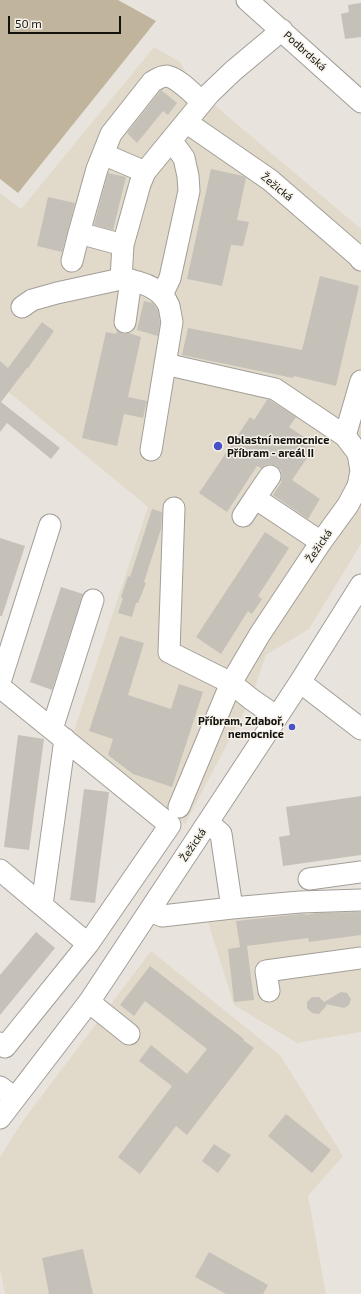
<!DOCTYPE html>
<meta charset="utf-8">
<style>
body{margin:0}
#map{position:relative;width:361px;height:1294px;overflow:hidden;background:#e8e4dd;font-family:"Exo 2",sans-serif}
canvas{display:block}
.scale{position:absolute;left:8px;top:16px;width:113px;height:18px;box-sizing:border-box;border:2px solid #13120f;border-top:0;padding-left:5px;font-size:12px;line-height:14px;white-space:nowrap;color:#13120f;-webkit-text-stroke:3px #f6f2ea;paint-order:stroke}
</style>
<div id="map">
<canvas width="361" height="1294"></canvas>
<div class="scale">50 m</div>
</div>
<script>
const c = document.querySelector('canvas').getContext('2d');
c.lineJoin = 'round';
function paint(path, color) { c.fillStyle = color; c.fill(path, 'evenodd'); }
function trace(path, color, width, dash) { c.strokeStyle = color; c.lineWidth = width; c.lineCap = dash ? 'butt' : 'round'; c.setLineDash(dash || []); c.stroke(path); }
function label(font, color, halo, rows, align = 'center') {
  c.font = font + ' "Exo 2",sans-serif'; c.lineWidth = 3; c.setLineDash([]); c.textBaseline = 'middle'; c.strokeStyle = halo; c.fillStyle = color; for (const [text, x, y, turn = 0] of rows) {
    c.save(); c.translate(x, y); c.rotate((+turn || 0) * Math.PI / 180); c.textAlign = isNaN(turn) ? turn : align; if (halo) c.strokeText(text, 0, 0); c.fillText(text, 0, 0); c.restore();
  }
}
paint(new Path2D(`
 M154,47L180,62L193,87L361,229V544L309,629L266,655L251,699L185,824L73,734L148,507L0,385V193L21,209Z
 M361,902V1032L297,1043L234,1005L208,922Z
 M151,951L280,1055L343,1156L308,1196L326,1294H5L0,1269V1157L22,1122Z`), '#e1dacb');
paint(new Path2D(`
 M0,0H118L156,21L18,193L0,179Z`), '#c0b49c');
paint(new Path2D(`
 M361,3V37L345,39L341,14L349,12L348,5Z
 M161,90L177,103L168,115L163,111L137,143L127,133Z
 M211,169L243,176L246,178L237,220L249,222L243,246L231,245L222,286L187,279Z
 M108,173L126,177L113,230L94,225Z
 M48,197L75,203L62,252L37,246Z
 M320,276L359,286L336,386L294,376L293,378L182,355L188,328L302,350Z
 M144,301L153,303L158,310L160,322L158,336L137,330Z
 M42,322L54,331L28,368H27L1,402L60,448L51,459L7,423L0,432V361L8,368Z
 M117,331L123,334L129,333L141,337L128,397L147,401L143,418L124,414L117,446L82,438L106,332L116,334Z
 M267,400H270L296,417L289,427L316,445L292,480L320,499L308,519L273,495L282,481H281L282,477L281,470L276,466L271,464L265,465L261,468L257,466L227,512L199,493L250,417L254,420Z
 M152,509L162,512L161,529L144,582L146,583L138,603H136L132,617L118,613L123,598L121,597L128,576L130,577Z
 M265,532L289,548L258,596L262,599L252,614L248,611L221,654L196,637Z
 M0,538L25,546L2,616H0Z
 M61,587L83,594L52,690L30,682Z
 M120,636L144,643L128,695L171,709L179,684L203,692L172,787L133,774L108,755L113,739L89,731Z
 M18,735L44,739L29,850L4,847Z
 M84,789L109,792L95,903L70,900Z
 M361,796V855L283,866L279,837L290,835L286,807Z
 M361,912V935L309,942L308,938L247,946L254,1000L234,1002L228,949L240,947L236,921L301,914H305V915L317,913Z
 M36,932L55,948L0,1015V975Z
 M150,966L244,1039L243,1040L254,1048L187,1135L176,1126L140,1174L118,1157L172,1086L139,1061L151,1045L187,1074L207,1049L145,1001L134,1016L120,1005Z
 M341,992L347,993L351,999L349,1005L344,1008L326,1004L327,1005L319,1014L312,1013L307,1008V1002L312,997H319L324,1002Z
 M286,1114L331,1150L312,1173L268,1136Z
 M214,1144L231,1155L218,1173L202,1161Z
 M83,1249L93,1294H49L42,1258Z
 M209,1252L268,1285L263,1294H226L195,1277Z`), '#c5c1b9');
const minor = new Path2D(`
 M247,0L361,102
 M186,122L270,180L358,256L361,260
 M103,154L145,172
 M123,245L79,233L97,169L111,134L152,82C157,79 161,76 167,76C178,78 193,94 202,102
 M72,261L79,233
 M121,279L123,245L140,184L145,172L209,94L233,71L282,30
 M162,295L170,278L189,191L188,176L184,158L171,140
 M22,307L32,300L57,293L121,279C140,281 161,287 169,306C170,311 171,317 172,322L151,450
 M125,322L131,280
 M165,364L275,389L345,436
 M270,476L255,498L321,542
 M174,508L169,652L231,683L251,699L277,717
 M243,516L255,498
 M0,682L50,525
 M300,682L361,729
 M0,687L170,825L88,944L0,870
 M52,729L93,600
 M179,807L231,683L260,634L321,542L348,505L358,486L361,471L358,453L345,436L361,381
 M208,822L221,834L232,908
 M309,879L361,872
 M42,905L65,739
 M150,911L162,916L232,908L300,902L361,900
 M269,991L266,971L361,958
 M89,1002L129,1034
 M0,1043L5,1047L88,944
 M0,1087L15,1098
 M0,1118L89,1002L208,822L300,682L361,585`);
trace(minor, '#a29e97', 23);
trace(minor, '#fff', 21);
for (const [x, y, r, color] of [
 [218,446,5,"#4a51c6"],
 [292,727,4,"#4a51c6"]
]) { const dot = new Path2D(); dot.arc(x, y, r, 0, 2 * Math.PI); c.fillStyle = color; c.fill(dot); trace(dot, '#f6f2ea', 1.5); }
label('11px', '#13120f', '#f6f2ea', [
 ["Podbrdská",305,51,42],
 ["Žežická",277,187,39],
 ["Žežická",319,546,-56],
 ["Žežická",193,845,-56]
]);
label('bold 11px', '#13120f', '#f6f2ea', [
 ["Oblastní nemocnice",227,440],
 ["Příbram - areál II",227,453],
 ["Příbram, Zdaboř,",284,721,"right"],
 ["nemocnice",284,734,"right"]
], 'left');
</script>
